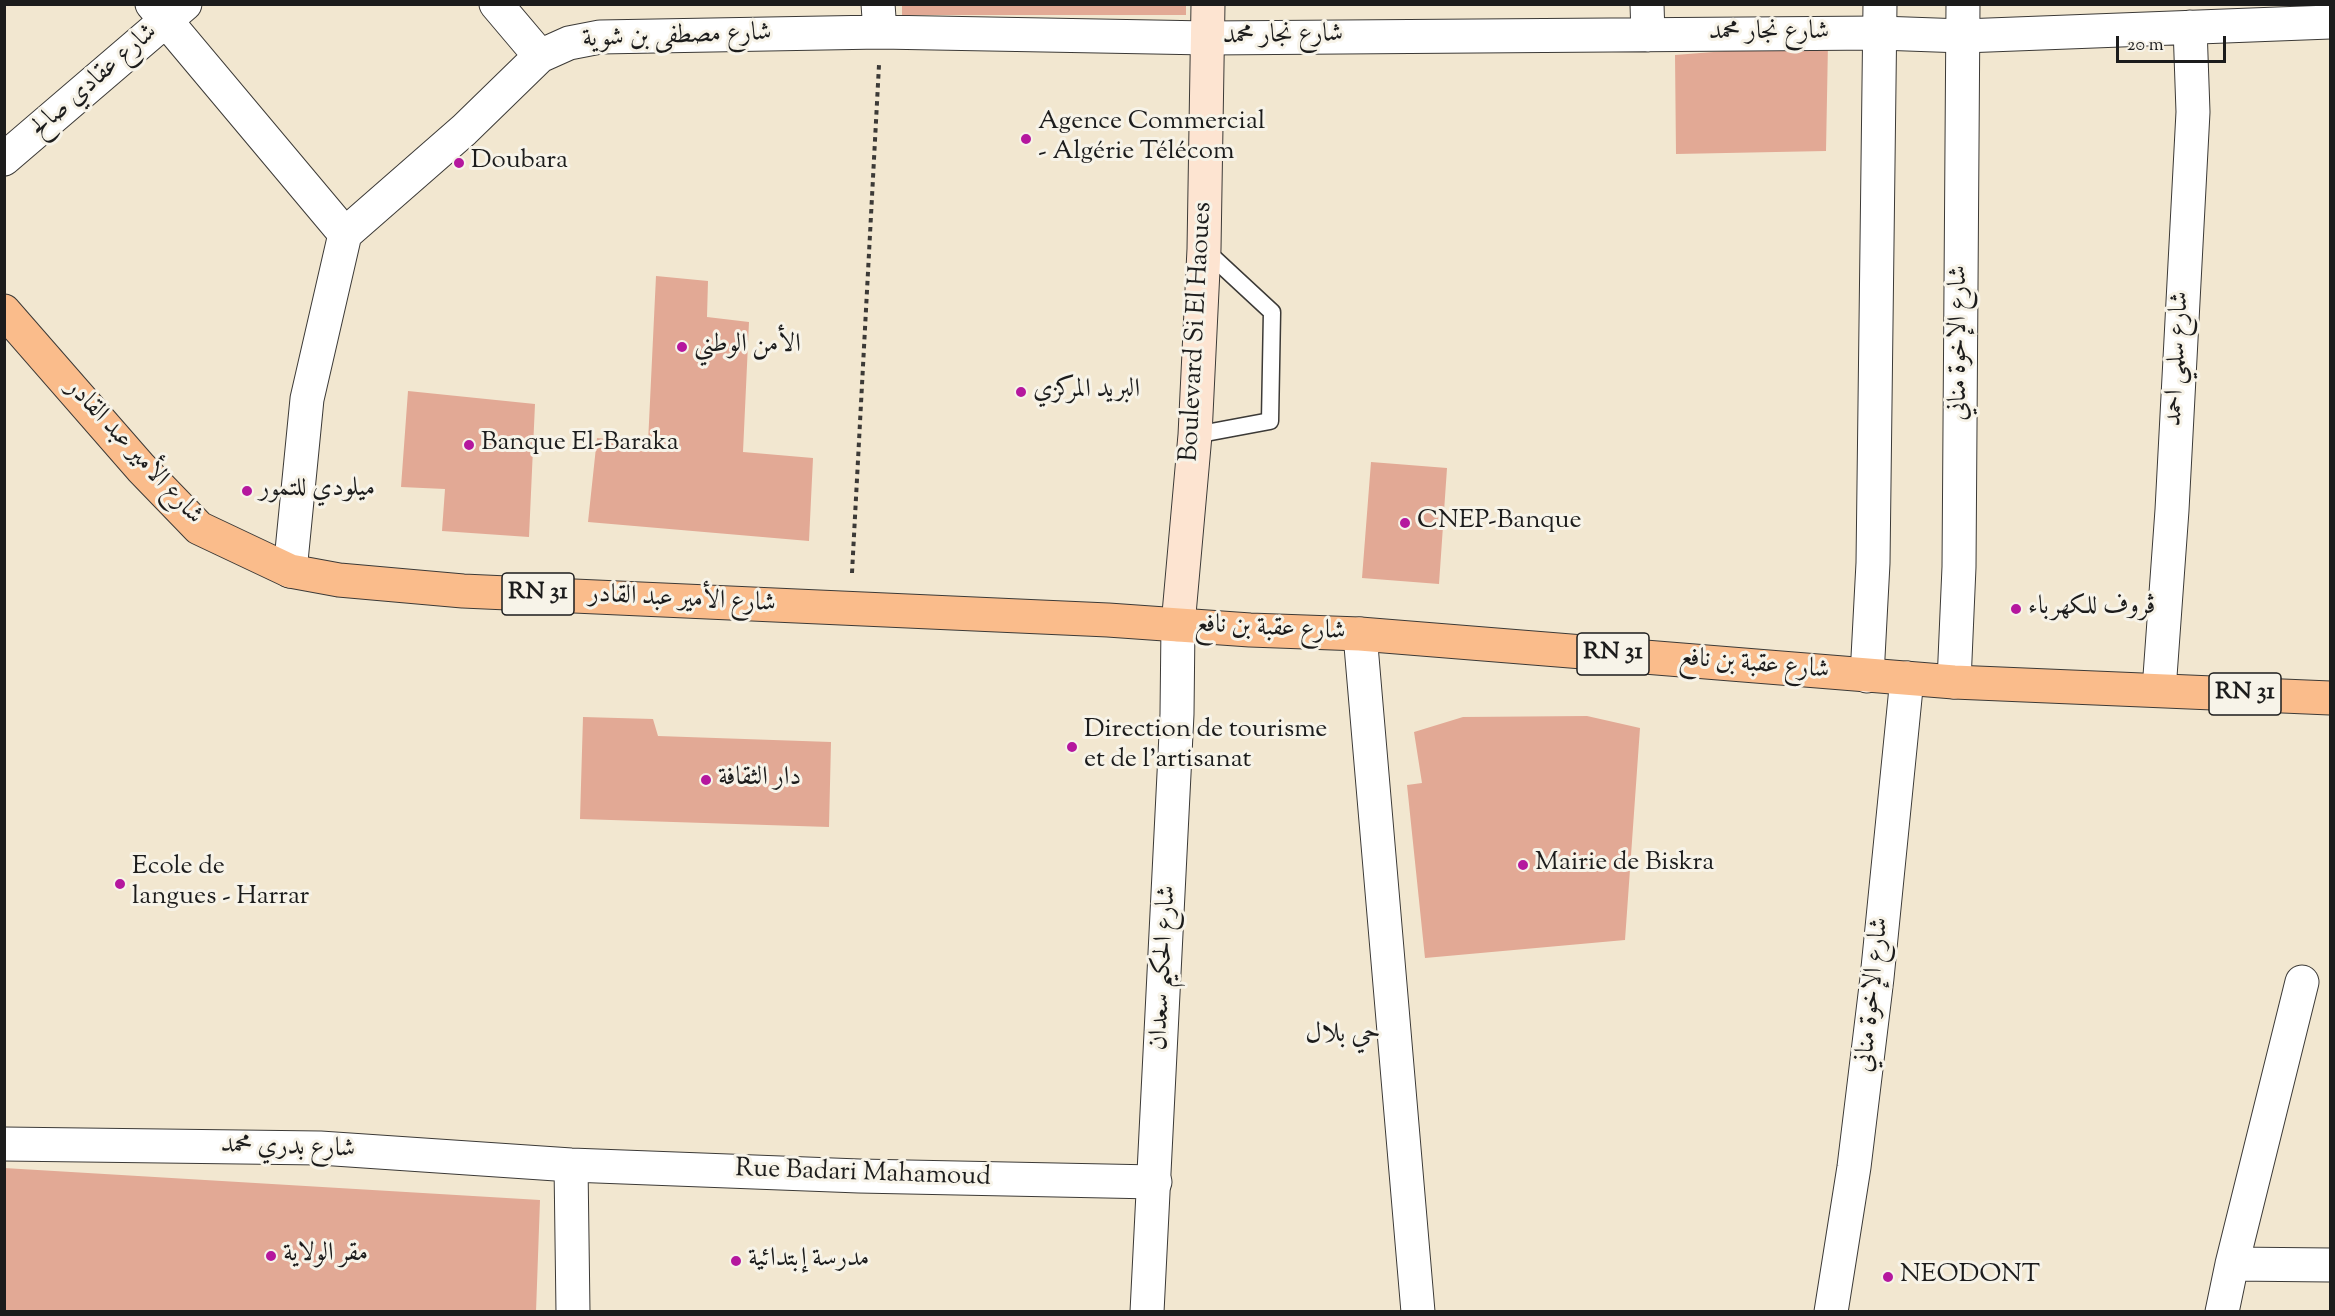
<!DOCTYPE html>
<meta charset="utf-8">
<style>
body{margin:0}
#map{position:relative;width:2335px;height:1316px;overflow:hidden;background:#f2e7d0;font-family:"Sorts Mill Goudy",serif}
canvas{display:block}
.frame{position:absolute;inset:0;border:6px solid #1c1c1c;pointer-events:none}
.scale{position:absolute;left:2116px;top:36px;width:110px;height:27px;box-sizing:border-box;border:3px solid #1c1c1c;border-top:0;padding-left:8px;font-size:18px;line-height:21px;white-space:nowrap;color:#1c1c1c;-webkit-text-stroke:4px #f7f3e8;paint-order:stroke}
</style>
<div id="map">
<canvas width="2335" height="1316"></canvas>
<div class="frame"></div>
<div class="scale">20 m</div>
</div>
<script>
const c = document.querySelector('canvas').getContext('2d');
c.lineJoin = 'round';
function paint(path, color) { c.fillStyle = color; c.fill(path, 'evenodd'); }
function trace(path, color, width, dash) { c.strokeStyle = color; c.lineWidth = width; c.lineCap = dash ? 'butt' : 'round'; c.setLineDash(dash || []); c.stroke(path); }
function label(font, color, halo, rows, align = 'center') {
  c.font = font + ' "Sorts Mill Goudy",Amiri,serif'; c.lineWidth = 6; c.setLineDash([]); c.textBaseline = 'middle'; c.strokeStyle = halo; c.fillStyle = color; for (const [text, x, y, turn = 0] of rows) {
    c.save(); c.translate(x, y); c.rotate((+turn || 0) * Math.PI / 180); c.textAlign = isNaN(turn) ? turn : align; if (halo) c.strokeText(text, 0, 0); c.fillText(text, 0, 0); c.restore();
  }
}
paint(new Path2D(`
 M902,4H1186V15H902Z
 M1828,43L1826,151L1676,154L1675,55Z
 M656,276L708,281L707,317L749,322L743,452L813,458L809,541L588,522L597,438L648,443Z
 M408,391L535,404L529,537L442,531L445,489L401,487Z
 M1371,462L1447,468L1439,584L1362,578Z
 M1587,716L1640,728L1625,940L1425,958L1407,785L1422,783L1414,732L1463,717Z
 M583,717L653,719L658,736L831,742L829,827L580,819Z
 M4,1168L540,1200L536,1312H4Z`), '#e2a995');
const service = new Path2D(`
 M1195,435L1270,421L1272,312L1204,249`);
const minor = new Path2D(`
 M152,4L345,234
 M496,4L540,56
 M878,4L880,32
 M1647,4L1648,35
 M4,159L185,4
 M290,571L307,399L345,234L464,130L540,56L569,43L600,37L880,32L1208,38L1880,33L1963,36L2330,22
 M1360,634L1418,1312
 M2159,690L2172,510L2193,112L2190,27
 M4,1144L320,1148L571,1165L859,1176L1155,1182
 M571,1165L573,1312
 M2232,1264L2330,1265
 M2222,1312L2232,1264L2302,982`);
const tertiary = new Path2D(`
 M1867,676L1873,563L1880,4
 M1954,682L1959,567L1963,4
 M1147,1312L1177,714L1178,625
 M1831,1312L1854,1167L1877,978L1907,678`);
const secondary = new Path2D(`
 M1178,625L1195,435L1204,249L1208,4`);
const primary = new Path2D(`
 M4,311L141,468L199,528L290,571L339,580L463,591L1108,620L1250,630L1360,634L1954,682L2330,698`);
trace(service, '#3c3a37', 19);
trace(minor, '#3c3a37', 35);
trace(tertiary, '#3c3a37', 35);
trace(secondary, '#3c3a37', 35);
trace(primary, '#3c3a37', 35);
trace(new Path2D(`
 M852,573L879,65`), '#3c3a37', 4, [4.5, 4.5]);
trace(service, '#fff', 16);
trace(minor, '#fff', 33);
trace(tertiary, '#fff', 33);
trace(secondary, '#fde4d1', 33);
trace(primary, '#fabc8b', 33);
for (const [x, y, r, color] of [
 [1026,139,6,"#b5179e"],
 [459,163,6,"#b5179e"],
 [682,347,6,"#b5179e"],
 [1021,392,6,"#b5179e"],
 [469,445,6,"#b5179e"],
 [247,491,6,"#b5179e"],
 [1405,523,6,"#b5179e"],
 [2016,609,6,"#b5179e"],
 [1072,747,6,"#b5179e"],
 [706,780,6,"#b5179e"],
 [1523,865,6,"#b5179e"],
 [120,884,6,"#b5179e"],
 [271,1256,6,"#b5179e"],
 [736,1261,6,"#b5179e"],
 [1888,1277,6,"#b5179e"]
]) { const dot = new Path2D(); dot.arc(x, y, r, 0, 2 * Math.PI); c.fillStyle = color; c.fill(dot); trace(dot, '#f7f3e8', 2); }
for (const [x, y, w] of [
 [538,594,72],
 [1613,654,72],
 [2245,694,72]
]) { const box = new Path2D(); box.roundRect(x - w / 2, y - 21, w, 42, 4.5); c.fillStyle = '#f7f3e8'; c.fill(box); trace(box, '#1c1c1c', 1.5); }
label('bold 24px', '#1c1c1c', null, [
 ["RN 31",538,594],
 ["RN 31",1613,654],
 ["RN 31",2245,694]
]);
label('26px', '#1c1c1c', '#f7f3e8', [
 ["شارع نجار محمد",1769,34],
 ["شارع نجار محمد",1283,37,-1],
 ["شارع مصطفى بن شوية",677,38,-2],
 ["شارع عقادي صالح",95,82,-41],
 ["Boulevard Si El Haoues",1198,332,-87],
 ["شارع الإخوة مناني",1961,343,-90],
 ["شارع سلمي احمد",2179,359,-87],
 ["شارع الأمير عبد القادر",133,453,47],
 ["شارع الأمير عبد القادر",682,601,3],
 ["شارع عقبة بن نافع",1270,630,3],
 ["شارع عقبة بن نافع",1754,666,5],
 ["شارع الحكيم سعدان",1165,968,-87],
 ["شارع الإخوة مناني",1874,995,-84],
 ["شارع بدري محمد",288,1149,2],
 ["Rue Badari Mahamoud",863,1175,2]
]);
label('26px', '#1c1c1c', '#f7f3e8', [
 ["Agence Commercial",1038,124],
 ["- Algérie Télécom",1038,154],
 ["Doubara",471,163],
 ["الأمن الوطني",694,347],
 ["البريد المركزي",1033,392],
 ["Banque El-Baraka",481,445],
 ["ميلودي للتمور",259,491],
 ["CNEP-Banque",1417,523],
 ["ڤروف للكهرباء",2028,609],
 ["Direction de tourisme",1084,732],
 ["et de l'artisanat",1084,762],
 ["دار الثقافة",718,780],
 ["Mairie de Biskra",1535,865],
 ["Ecole de",132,869],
 ["langues - Harrar",132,899],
 ["مقر الولاية",283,1256],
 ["مدرسة إبتدائية",748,1261],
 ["NEODONT",1900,1277]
], 'left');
label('27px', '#1c1c1c', '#f7f3e8', [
 ["حي بلال",1343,1036]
]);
</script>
